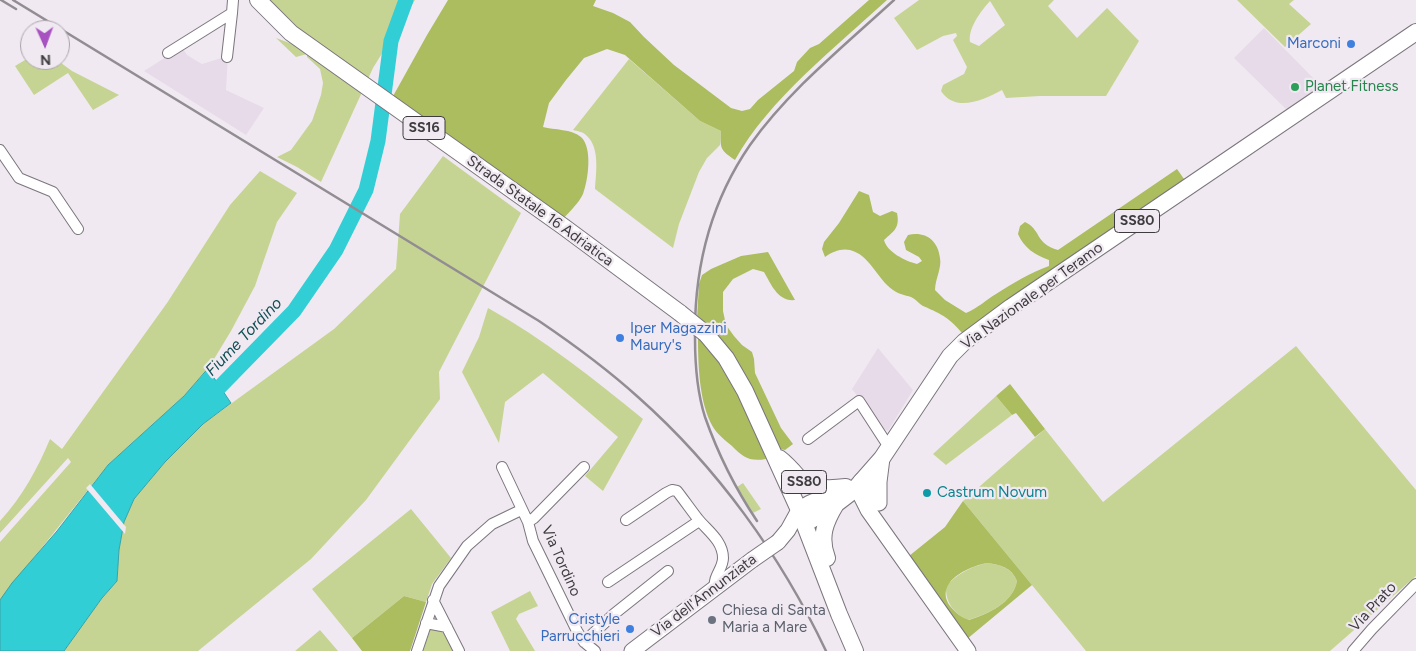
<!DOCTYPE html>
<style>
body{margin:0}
#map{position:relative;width:1416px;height:651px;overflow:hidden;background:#f0e9f2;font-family:Figtree,sans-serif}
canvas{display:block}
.north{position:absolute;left:20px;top:20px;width:50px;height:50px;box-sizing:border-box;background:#f0e9f2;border:1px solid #a9a4aa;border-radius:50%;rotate:178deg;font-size:14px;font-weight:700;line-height:20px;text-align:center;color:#3f3c3f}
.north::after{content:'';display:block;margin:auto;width:18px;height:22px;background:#a852c1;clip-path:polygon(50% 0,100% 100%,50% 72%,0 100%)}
</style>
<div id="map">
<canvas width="1416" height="651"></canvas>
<div class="north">N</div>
</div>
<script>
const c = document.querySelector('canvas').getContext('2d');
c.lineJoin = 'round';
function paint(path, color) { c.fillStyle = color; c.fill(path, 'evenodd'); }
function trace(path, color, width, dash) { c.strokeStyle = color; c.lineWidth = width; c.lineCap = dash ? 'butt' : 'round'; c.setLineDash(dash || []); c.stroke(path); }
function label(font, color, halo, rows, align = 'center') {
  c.font = font + ' Figtree,sans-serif'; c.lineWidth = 4.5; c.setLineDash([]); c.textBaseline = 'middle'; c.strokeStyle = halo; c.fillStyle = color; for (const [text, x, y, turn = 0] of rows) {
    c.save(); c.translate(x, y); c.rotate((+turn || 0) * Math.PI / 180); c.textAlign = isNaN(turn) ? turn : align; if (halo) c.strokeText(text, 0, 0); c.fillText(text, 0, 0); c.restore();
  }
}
paint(new Path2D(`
 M1264,28L1323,88L1289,112L1234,58Z
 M182,47L187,55L202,64L228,56L226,90L264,108L246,135L144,71Z
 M878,348L913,390L888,431L883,429L852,389Z`), '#e7dbea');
paint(new Path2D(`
 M267,0H415L373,68L321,182L297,167L277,157L291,150L312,121L321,95L323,83L320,69L307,57V54L296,57L276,38L295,45L300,31Z
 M919,0H1054L1048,6L1077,38L1107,8L1139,41L1106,96H1040L1006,98L1002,90C984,100 955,113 941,91L943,85L964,74L967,67L953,40L957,36L956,33L943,36L917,50L894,18ZM990,1L1005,25L979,46L970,42C968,28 981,11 990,1Z
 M1237,0H1294L1289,4L1311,24L1285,47Z
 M30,57V60H57L72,71L119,95L93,110L68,73L34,95L15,66Z
 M629,59L700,121L721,131L720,145L707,158L699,172L679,224L673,248L595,189C596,173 600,148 587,136C584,132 577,131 573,130Z
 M443,156L521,213L439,372L440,399L366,500L311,559L198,651H64L102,598L117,581L119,550L124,522L134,499L165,462L203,424L334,329L396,269L400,214Z
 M260,171L297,193L277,222L255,286L231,331L208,369L184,396L108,465L0,600V542L71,462L68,458L0,533V521C22,497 38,468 50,439L62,449L167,303L230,205Z
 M488,308C544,339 594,379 643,419L603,491L585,476L618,437L543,373L505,402L499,443L462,372L479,337Z
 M1296,346L1416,490V576L1330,651H1086L963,501L1045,429L1103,502Z
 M996,396L1012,415L946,465L933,454Z
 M743,483L761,509L753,513L737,487Z
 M411,509L451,558L432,584L426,602L404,596L352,638L312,589Z
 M986,563C999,564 1012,568 1017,581C1013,603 988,614 968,620C954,614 945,602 946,586C957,574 971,567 986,563Z
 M530,591L538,606L519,614L516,619L535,651H510L491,612Z
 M431,628L444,633L453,651H423Z
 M320,630L338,651H295Z`), '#c6d493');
paint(new Path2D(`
 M448,0H596L593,6L613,13L630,22L644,37L674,65L731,108L742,111L750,109L758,100L794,71L797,62L810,48L819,44L869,0H887C836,47 769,99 735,160C720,150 720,148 721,131L700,121L625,55L607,49L584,58L566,80L549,103L543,127C554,130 572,129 581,137C593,148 588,181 583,194C579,203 569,212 563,219L392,98L427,35Z
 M1177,169L1189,186L964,335C949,318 944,315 923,306C919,304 916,299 911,297C905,295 898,294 893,290C877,279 870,255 850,250C841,248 832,252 825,257L822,249L824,242L839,223L859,191L869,195L873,212L880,216L892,211L897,213C900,228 894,231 884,240C887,252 905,261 917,264L922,261L919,257L906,250L904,242L908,235C925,231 938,240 940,258C942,268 935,279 935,290L945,300L966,313C978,308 986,300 996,294C1013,283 1030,273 1049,266V260C1035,255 1024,248 1018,234L1020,226L1025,222C1041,229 1035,244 1058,250Z
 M768,252L795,300C778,302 771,284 764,272L753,269L733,279L723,292V311L726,325L734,336L742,345L752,352L754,359L755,373L781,428L793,444L785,450L777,448L697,318L699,284L702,275L711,269L741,256Z
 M698,336L718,352L750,417L766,459C749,462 743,457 732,446C726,441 717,434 713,427C699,403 698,364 698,336Z
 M1010,384L1045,429L1035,437L1016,413L1012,415L996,396Z
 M963,501L1032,585L967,639L909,556L945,527ZM986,563C1000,564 1012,568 1017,581C1013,603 988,614 969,620C960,617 956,613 950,606C934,582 968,567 986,563Z
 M404,596L426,602L410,651H362L352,638Z`), '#abbd5e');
const water = new Path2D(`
 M208,369L231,403L203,424L165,462L134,499L124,522L119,550L117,581L102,598L64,651H0V600L12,583L57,531L108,465L184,396Z`);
paint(water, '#32ced5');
trace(water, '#36a2a8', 1);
paint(new Path2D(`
 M90,484L126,527L125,534L86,488Z`), '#f0e9f2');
trace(new Path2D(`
 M207,400L294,311L336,250L366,190L378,141L391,41L406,0`), '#32ced5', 15);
const street = new Path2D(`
 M168,53L232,13L233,0
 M227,57L232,13
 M0,150L19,178L53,192L78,229
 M808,439L859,401L885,441L891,445
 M502,467L528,522L533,541L577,631L584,642L595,651
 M626,520L666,493L672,490L677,491C684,500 691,510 698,519C708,531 723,541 723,558C723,569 713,576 715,587
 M528,522L534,518L584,467
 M608,582L699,521
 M433,600L459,651
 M426,623L447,627
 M584,642L614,614L668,571
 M417,651L439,586L467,546L492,524L521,510
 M1353,651L1372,629L1416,584`);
const secondary = new Path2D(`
 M879,502V482L882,458
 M879,503L869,487L861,481L860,494L868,510L968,651
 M778,542L788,530L799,510
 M632,651L752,560`);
const primary = new Path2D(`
 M258,0L291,33L564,227L680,313
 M706,334L726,358L745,391L799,510L839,614L855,651
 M779,458C787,464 793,471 799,478C811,490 830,489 846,487
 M799,510L809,504L840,490
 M805,524L836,504L853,491L882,458L950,356L964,342L1011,307L1416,32
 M827,558C819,537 825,522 836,504`);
trace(street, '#7b757c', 12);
trace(secondary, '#7b757c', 17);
trace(primary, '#7b757c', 18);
trace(street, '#fff', 10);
trace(secondary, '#fff', 15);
trace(primary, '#fff', 16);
trace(new Path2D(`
 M1,0L16,9
 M13,0L539,321C573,344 607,369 638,397C717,467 781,556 826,651
 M757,521C735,488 718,454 705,417C697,392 695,364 695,338C694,269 710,203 750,145C789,90 844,46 894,0`), '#928d92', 2.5);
const secondaryBridge = new Path2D(`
 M752,560L778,542`);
const primaryBridge = new Path2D(`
 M680,313L706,334`);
trace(secondaryBridge, '#7b757c', 17, []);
trace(primaryBridge, '#7b757c', 18, []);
trace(secondaryBridge, '#fff', 15);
trace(primaryBridge, '#fff', 16);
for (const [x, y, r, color] of [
 [1351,44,5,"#3f7fe0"],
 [1295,87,5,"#2e9e5b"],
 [620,338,5,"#3f7fe0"],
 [927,493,5,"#0f9aa8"],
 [712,620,5,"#6b7280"],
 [630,629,5,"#3f7fe0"]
]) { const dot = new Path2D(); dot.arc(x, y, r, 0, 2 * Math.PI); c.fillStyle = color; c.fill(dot); trace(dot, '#f0e9f2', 2); }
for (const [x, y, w] of [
 [424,128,42],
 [1137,221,45],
 [804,482,45]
]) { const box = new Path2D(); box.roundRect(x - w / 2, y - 11.5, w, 23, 4); c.fillStyle = '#f0e9f2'; c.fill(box); trace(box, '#3f3c3f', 1); }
label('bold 14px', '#3f3c3f', null, [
 ["SS16",424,128],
 ["SS80",1137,221],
 ["SS80",804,482]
]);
label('15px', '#366cbe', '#f0e9f2', [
 ["Marconi",1341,44],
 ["Iper Magazzini",630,329,"left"],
 ["Maury's",630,346,"left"],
 ["Cristyle",620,620],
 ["Parrucchieri",620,637]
], 'right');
label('15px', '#27864d', '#f0e9f2', [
 ["Planet Fitness",1305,87]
], 'left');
label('15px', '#3f3c3f', '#f0e9f2', [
 ["Strada Statale 16 Adriatica",540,211,36],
 ["Via Nazionale per Teramo",1032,296,-36],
 ["Via Tordino",561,561,66],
 ["Via dell'Annunziata",704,596,-37],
 ["Via Prato",1373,607,-47]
]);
label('15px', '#0d838f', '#f0e9f2', [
 ["Castrum Novum",937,493]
], 'left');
label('15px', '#5b616d', '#f0e9f2', [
 ["Chiesa di Santa",722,611],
 ["Maria a Mare",722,628]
], 'left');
label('italic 16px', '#115154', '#f0e9f2', [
 ["Fiume Tordino",244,337,-46]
]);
</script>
